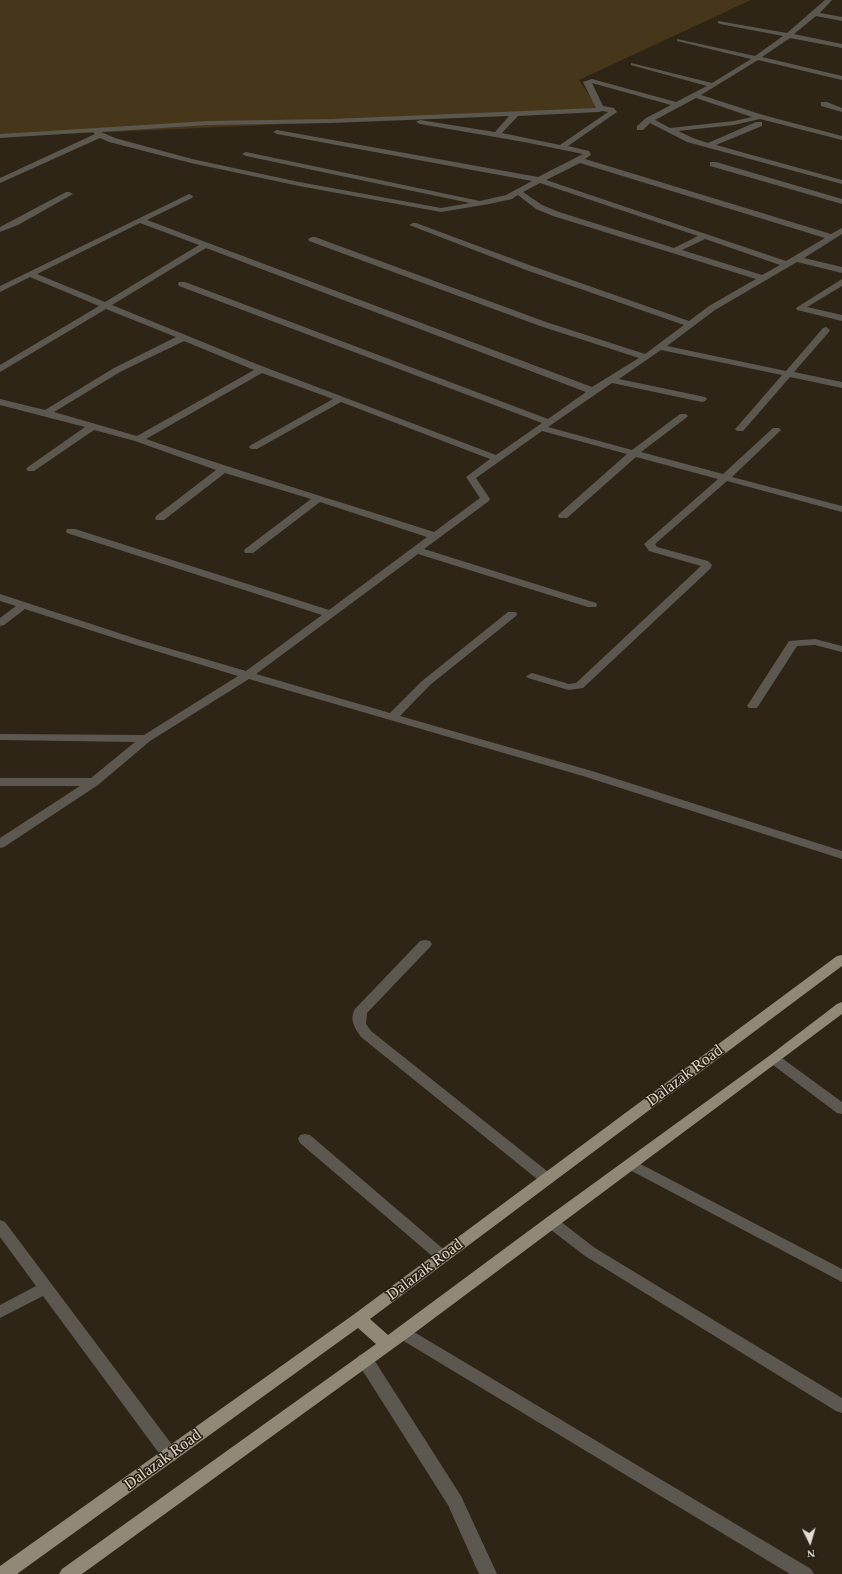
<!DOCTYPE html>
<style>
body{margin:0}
#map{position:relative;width:842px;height:1574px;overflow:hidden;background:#2e2516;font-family:Georgia,serif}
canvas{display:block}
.north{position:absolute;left:790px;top:1522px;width:40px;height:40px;-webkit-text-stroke:3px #251c0d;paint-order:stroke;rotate:175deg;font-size:11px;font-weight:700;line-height:16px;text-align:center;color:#e3ddd3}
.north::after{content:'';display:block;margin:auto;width:14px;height:18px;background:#e3ddd3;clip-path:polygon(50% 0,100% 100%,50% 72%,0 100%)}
</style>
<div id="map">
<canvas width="842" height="1574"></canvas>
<div class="north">N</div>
</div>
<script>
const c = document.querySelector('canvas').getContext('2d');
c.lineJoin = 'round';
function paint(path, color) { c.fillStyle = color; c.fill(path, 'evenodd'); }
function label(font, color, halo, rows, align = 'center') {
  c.font = font + ' Georgia,serif'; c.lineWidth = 3; c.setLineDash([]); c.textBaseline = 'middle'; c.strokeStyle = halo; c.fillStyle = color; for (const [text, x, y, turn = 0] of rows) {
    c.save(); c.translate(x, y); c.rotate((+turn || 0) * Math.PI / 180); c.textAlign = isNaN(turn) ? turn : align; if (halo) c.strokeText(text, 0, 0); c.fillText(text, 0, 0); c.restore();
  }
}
paint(new Path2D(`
 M0,0H751L579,80L599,110L0,137Z`), '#46361a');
paint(new Path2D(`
 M825,0H832L820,13L842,17V21L816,16L794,34L842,44V48L790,38L762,57L842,76V80L758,60L701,95L763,115L842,136V140L760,119L734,125L678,131L693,138L708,143L756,122H762V126L716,145L842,180V184L687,142L650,123L643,130H637V126L646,118L671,105L592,83L603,106L614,108L617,112L568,146L589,151L591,155L585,159L831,234L842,228V234L804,258L842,267V273L797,262L715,310L667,346L786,371L823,328L826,327L830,330L829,332L794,372L842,382V388L790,377L743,431H737L735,429L737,427L782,375L661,350L619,379L705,397L707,399L705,401L702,402L612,383L548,427L632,450L680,414H686L688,416L686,418L641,452L723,474L773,428H779L781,430L779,432L732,477L842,506V512L727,481L655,544L657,547L708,561L712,565L710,569L583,688L569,690L565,689L528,678L526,676L532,673L569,684L576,683L701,566L649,551L644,544L718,479L636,457L567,518H559L558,516L559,514L627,454L542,431L476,478L490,499L489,501L424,549L596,603L597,605L596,607H588L418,554L256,674L390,713L422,681L508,612H516L517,614L516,616L430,685L400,716L592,771L842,851V859L583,776L249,679L150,741L98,785L4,847L0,848V838L80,786H0V778H91L135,742L0,740V734L144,735L238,676L133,644L25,609L4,625L0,626V618L16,606L0,601V594L140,640L246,671L322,615L67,533L66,531L67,529H75L329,610L427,537L320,502L253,553H245L244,551L245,549L311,499L225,473L164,520H156L155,518L156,516L216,470L135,441L94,430L34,471H28L26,469L28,467L85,427L0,405V399L45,410L114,368L176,337L106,309L0,372V365L99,306L30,277L0,292V286L189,194L193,196L192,198L147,220L592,387L639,358L540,326L309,241L308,239L312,237H315L546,322L645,354L684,325L526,270L409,225L413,223H416L532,266L689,321L709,306L756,279L553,216L536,209L518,195L512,199L489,204L441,212L299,186L191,163L109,142L100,138L0,183V178L95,134L93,132L0,138V134L208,121L331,119L596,108L583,82L592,79L676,102L707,86L631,65V63L712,83L751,59L677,41V39L755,56L783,36L720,24L718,23V21L787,33ZM696,98L752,117L734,121L670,128L655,120ZM602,111L608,112L560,145L502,133L518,116L599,112ZM509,116L495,132L420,120L416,122L420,124L524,142L583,154L538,177L277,130L273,132L277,134L532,181L506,195L480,201L246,152L242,154L246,156L470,203L441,208L299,182L192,159L115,138L101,132L208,125L331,123ZM580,163L825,238L786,261L546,180ZM540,183L698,236L674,248L559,212L542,205L523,192ZM140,223L199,245L105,302L37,274ZM705,239L780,265L762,275L682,250ZM206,248L586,392L548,419L185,282H179L178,284L179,286L542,423L496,455L259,365L112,305ZM184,341L254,370L137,436L54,412L120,372ZM262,373L333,399L251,445L249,447L251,449H257L341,402L490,459L466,477L480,498L434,532C338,501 241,472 146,439Z
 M821,102H827L842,108V112L821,106Z
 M710,162H716L842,199V204L710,166Z
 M66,192H69L73,194L18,225L0,232V227Z
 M842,279V286L807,307L842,315V321L797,310L796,308Z
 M815,639L842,646V652L815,645L797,646L757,708H749L747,706L789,641Z
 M425,940L430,941L432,944L430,947L367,1013L366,1024L371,1031L552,1175L554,1179L552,1183L547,1184L542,1183L361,1037C355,1028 349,1020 355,1009L420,941Z
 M774,1054L779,1056L842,1102V1114L837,1113L769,1062L767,1059L769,1056Z
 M305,1134L310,1135L448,1253L451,1257L448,1261L443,1263L438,1261L300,1143L298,1139L300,1135Z
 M631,1159L842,1269V1282L626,1168L624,1164L626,1160Z
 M551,1216L556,1218L595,1248L842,1398V1413L836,1411L585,1256L546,1226L544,1222L546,1218Z
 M0,1220L5,1222L176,1450L178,1455L176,1460L170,1462L164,1460L43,1296L0,1318V1305L36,1286L0,1237Z
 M403,1327L409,1329L811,1569L814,1574H790L397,1337L395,1333L397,1329Z
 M365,1354L371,1355L461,1496L497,1574H479L448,1505L359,1365L357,1360L359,1355Z`), '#5c5850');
paint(new Path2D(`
 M842,955V966L370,1319L388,1335L546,1218L769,1056L837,1004L842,1002V1014L409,1337L82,1574H59L62,1569L376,1344L358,1328L17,1574H0V1566L353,1315L837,956Z`), '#918878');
label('16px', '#e3ddd3', '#251c0d', [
 ["Dalazak Road",685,1076,-37],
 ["Dalazak Road",425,1270,-37],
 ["Dalazak Road",163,1460,-36]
]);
</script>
